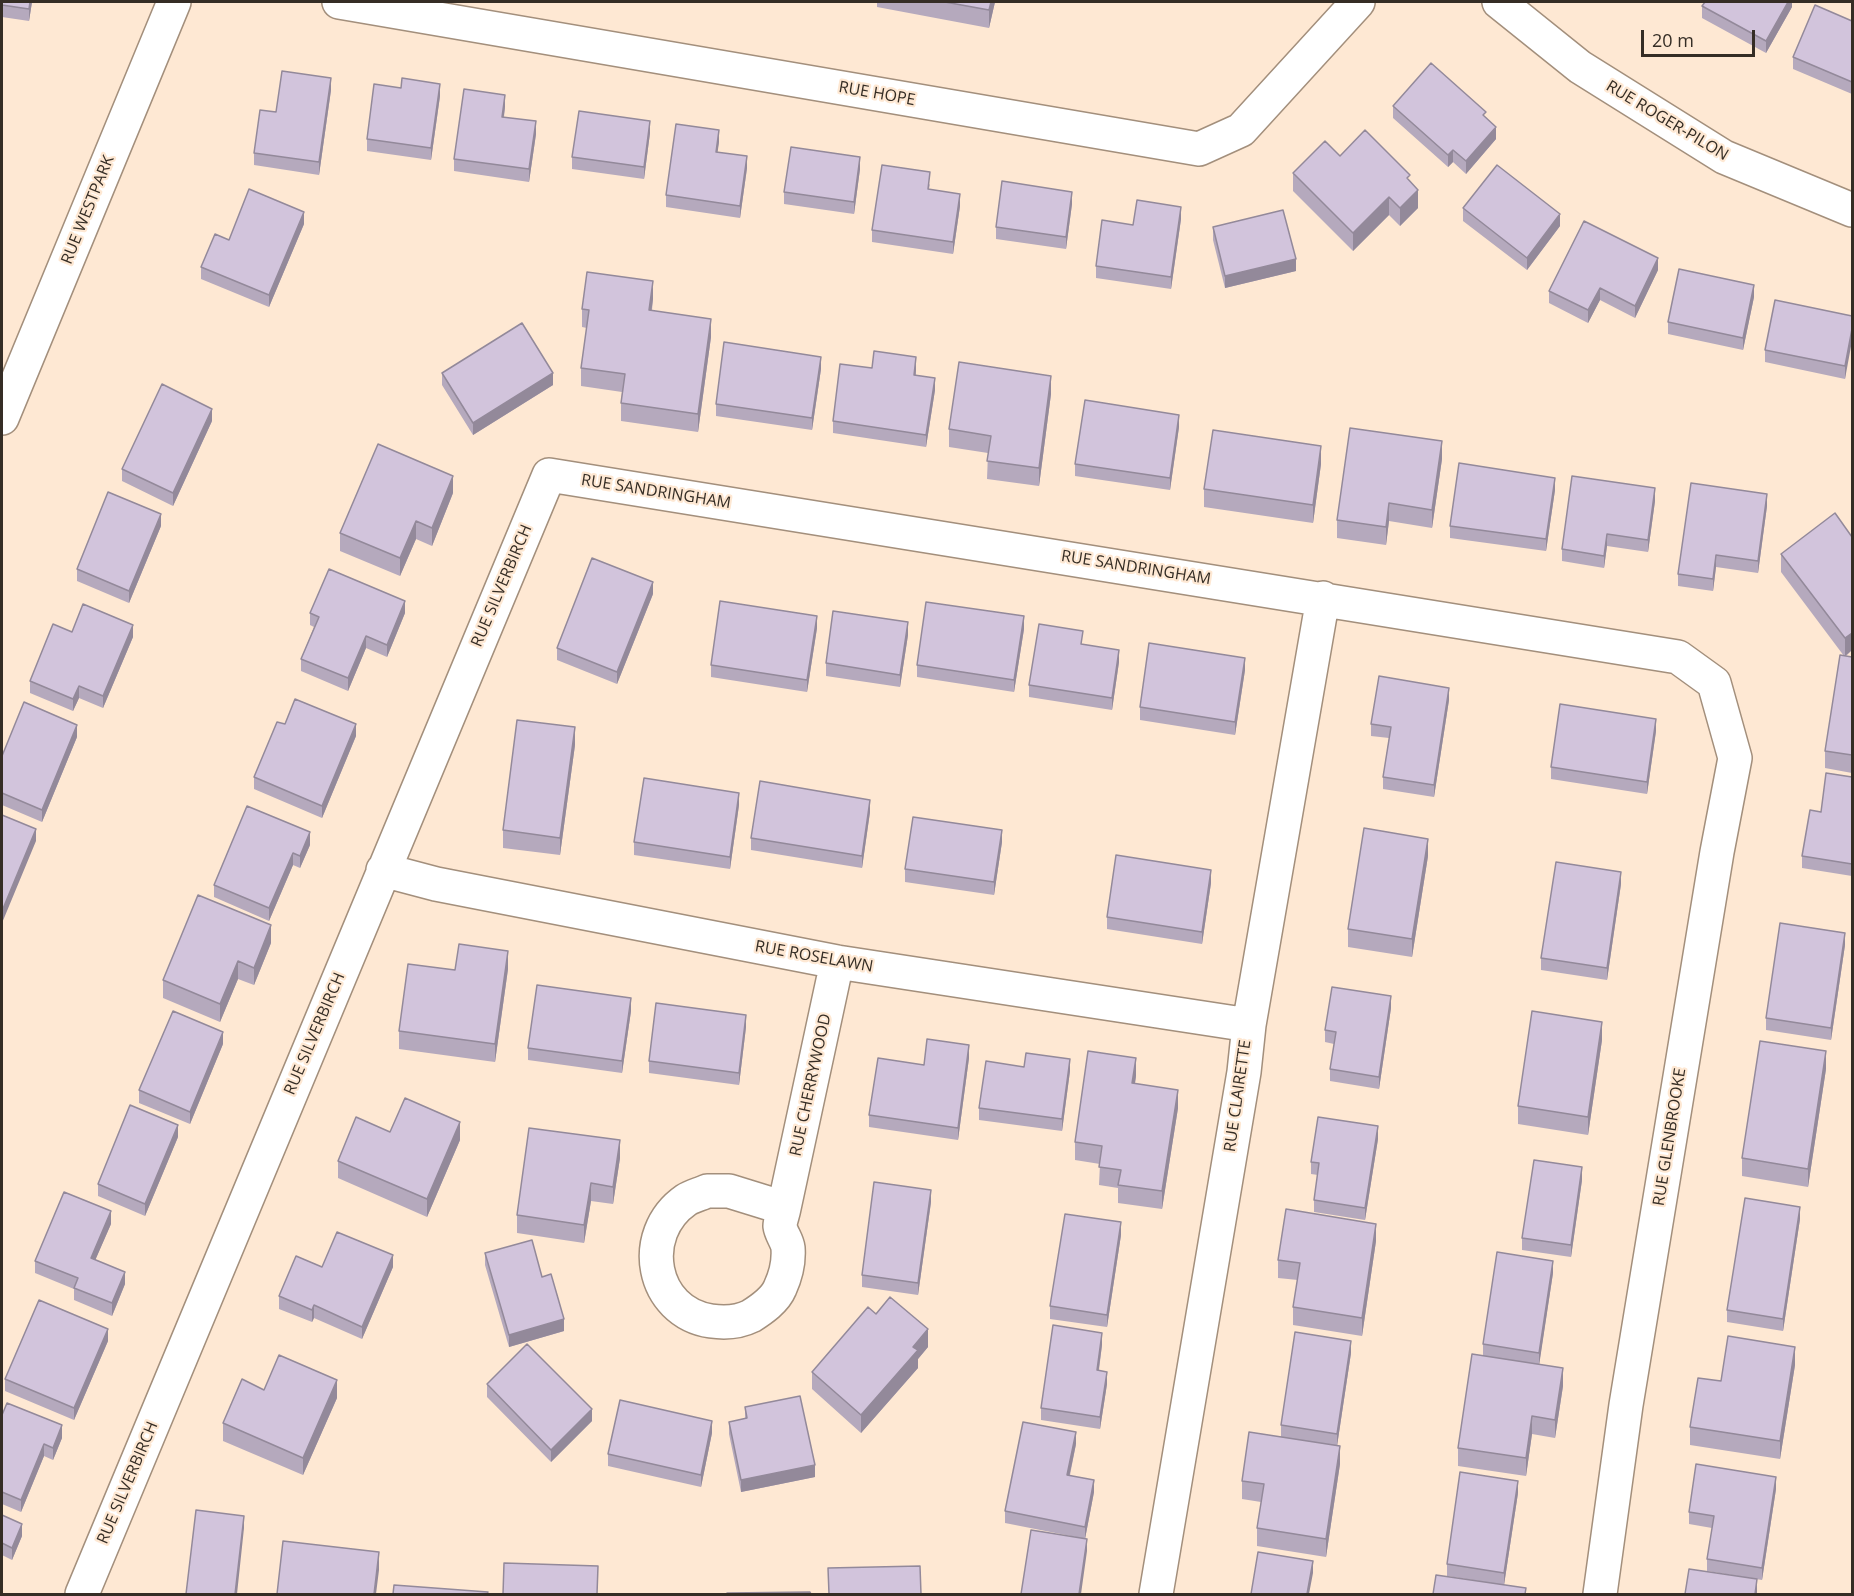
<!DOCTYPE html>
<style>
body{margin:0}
#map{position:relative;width:1854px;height:1596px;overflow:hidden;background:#fee8d3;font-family:"Open Sans",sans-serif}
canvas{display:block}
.frame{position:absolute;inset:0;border:3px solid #352d25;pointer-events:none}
.scale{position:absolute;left:1641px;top:30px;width:114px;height:27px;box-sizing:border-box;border:3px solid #352d25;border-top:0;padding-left:8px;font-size:18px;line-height:21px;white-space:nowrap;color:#352d25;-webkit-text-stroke:4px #fee8d3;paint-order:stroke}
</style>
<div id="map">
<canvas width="1854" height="1596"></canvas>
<div class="frame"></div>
<div class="scale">20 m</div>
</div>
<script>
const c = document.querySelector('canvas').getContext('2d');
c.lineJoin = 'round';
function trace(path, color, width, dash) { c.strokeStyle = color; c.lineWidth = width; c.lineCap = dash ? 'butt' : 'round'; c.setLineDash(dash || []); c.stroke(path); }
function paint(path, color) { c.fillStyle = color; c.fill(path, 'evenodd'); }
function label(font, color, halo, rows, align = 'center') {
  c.font = font + ' "Open Sans",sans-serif'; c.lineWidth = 4.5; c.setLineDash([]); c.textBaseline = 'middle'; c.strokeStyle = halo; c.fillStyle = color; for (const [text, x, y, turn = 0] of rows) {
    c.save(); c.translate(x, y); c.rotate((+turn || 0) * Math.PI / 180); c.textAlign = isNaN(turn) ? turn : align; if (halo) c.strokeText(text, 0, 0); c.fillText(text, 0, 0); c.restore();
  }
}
const minor = new Path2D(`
 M339,2L1199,149L1241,130L1358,2
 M383,870L436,884L837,962L1249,1025
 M707,1191H729L784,1208C783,1214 780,1221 780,1226C781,1234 787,1240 788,1248C789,1261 786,1275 780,1288C775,1300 762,1309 751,1316C739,1322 725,1323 711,1321C651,1312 637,1234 686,1200C692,1196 701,1194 707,1191Z
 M784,1208L837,962
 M82,1594L549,475L1678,657L1714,683L1735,758L1717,852L1626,1405L1600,1594
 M1156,1594L1244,1072L1249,1025L1323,598`);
const tertiary = new Path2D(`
 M1499,2L1580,67L1724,157L1852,210
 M2,418L174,2`);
trace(minor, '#a38f7c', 36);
trace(tertiary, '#a38f7c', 36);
trace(minor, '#fff', 33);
trace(tertiary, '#fff', 33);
paint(new Path2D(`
 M2,2H32L29,21L2,17Z
 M877,2H995L989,28L877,7Z
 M1792,2V7L1766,53L1702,18V6Z
 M1852,21V94L1793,69V57Z
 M331,90L319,175L254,165V153L276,112Z
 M440,96L431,160L367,151V139Z
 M1393,106L1486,117L1496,139L1466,174L1453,162L1448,167L1393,118Z
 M505,107L504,117L536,134L529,182L454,171V159Z
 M650,133L644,179L572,169V157Z
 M719,142L717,152L747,168L740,218L666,207V195Z
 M1340,156L1410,181L1418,208L1400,226L1389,215L1353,251L1293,191V173Z
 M860,169L854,214L784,204V192Z
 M930,184L929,189L960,206L953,254L872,242V230Z
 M1072,204L1066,249L996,239V227Z
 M1463,208L1560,226L1527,270L1463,221Z
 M1181,219L1171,289L1096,278V266L1133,225Z
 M304,224L269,307L201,279V267L229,240Z
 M1213,227L1296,271L1225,288L1213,240Z
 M1658,270L1635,318L1600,300L1588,323L1549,303V291Z
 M1754,297L1743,350L1668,334V322Z
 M653,299L652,310L711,337L698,432L621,421V403L622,392L581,386V368L587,328L582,327V309Z
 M1852,316L1845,379L1765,362V350Z
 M872,368L916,370V375L935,390L926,447L833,433V421Z
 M821,369L812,430L716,416V404Z
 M442,373L553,385L473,435L442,385Z
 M1051,394L1039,486L987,479L988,453L949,447V429Z
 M212,421L173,506L122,481V469Z
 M1179,427L1170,490L1075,476V464Z
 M1442,459L1432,528L1389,521L1386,545L1337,538V520Z
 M1321,464L1313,523L1204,507V489Z
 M1555,490L1546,551L1450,538V526Z
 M453,493L432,546L416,539L400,576L340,551V533Z
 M1655,501L1648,552L1607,546L1604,568L1562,561V549Z
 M1767,506L1758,573L1716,567L1713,591L1678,586V574Z
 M161,526L129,603L77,581V569Z
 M1852,537V650L1846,656L1852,657V773L1825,768V751L1844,656L1781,572V554Z
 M653,594L617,684L557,660V648Z
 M310,613H405L387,657L366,648L348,691L301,671V659L314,627L310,625Z
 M817,628L807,692L711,677V665Z
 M1024,629L1014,692L917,677V665Z
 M72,632L133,637L103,708L79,698L73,711L30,693V681Z
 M908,635L900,687L826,676V663Z
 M1083,644L1119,662L1112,710L1029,697V685Z
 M1245,670L1235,735L1140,720V707Z
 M1449,700L1434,797L1383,789V777L1389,738L1371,736V724Z
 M285,724L356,736L322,818L254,789V777Z
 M1656,731L1647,794L1551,779V767Z
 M77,737L42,822L2,805V756Z
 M575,745L560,855L503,848V830Z
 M1852,777V876L1802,868V856L1821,812Z
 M739,805L730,869L634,855V842Z
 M870,812L862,868L751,850V838Z
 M1002,842L994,895L905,882V869Z
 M310,845L300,868L293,865L269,921L214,897V885Z
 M1428,856L1412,957L1348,947V929Z
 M1211,883L1202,944L1107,929V917Z
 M1621,884L1607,980L1541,970V958Z
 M271,943L254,985L238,979L220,1022L163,998V980Z
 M1845,945L1831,1040L1766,1030V1018Z
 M508,969L495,1062L399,1049V1031L455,970Z
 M1391,1008L1379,1089L1330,1081V1069L1334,1044L1325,1042V1030Z
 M631,1011L622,1073L528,1060V1048Z
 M746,1027L739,1085L649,1073V1061Z
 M1602,1040L1588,1135L1518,1124V1106Z
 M223,1044L190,1124L139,1103V1090Z
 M969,1058L958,1140L869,1127V1115L924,1065Z
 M1024,1067L1070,1071L1062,1131L979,1120V1108Z
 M1826,1069L1808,1187L1742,1176V1158Z
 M1136,1076L1135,1084L1178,1108L1162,1209L1118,1203V1188L1099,1185L1100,1164L1075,1160V1142Z
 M178,1137L145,1216L98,1196V1184Z
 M1378,1139L1365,1220L1314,1212V1200L1318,1175L1311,1174V1162Z
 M460,1140L427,1217L338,1178V1161Z
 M620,1158L613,1204L591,1201L584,1243L517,1233V1215Z
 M1582,1180L1571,1257L1522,1250V1238Z
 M931,1202L918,1295L862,1287V1275Z
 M1800,1219L1783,1331L1727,1322V1310Z
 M111,1224L95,1260L125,1284L112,1316L74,1300V1289L35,1273V1261Z
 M1121,1235L1107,1327L1050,1319V1306Z
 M1376,1241L1362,1336L1293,1325V1307L1298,1280L1278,1278V1260Z
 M485,1253L542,1277L564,1331L509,1347L485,1265Z
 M322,1267H393L362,1339L314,1318L312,1322L279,1309V1296Z
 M1553,1273L1539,1364L1563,1386L1555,1438L1532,1434L1526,1476L1458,1466V1448L1483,1356V1344Z
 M876,1314L928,1347L918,1359V1368L861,1433L812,1389V1372Z
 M108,1341L74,1420L5,1391V1379Z
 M1102,1345L1099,1370L1107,1384L1100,1429L1041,1420V1408Z
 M1351,1353L1337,1446L1340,1464L1326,1557L1257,1546V1528L1261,1502L1242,1499V1481L1281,1437V1425Z
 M1795,1365L1780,1459L1690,1445V1427L1721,1381Z
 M487,1384L592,1421L551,1462L487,1397Z
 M337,1398L303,1475L223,1441V1423Z
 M745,1407L815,1477L741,1492L729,1434V1422L745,1419Z
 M2,1415L62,1438L53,1460L44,1456L21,1512L2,1504Z
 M712,1433L701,1487L608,1466V1454Z
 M1076,1444L1070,1475L1094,1492L1085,1539L1087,1551L1081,1538L1005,1523V1511Z
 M1776,1489L1762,1580L1707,1571V1559L1712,1528L1689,1524V1512Z
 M1518,1493L1504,1585L1447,1576V1564Z
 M2,1515L22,1536L12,1560L2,1555Z`), '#b5a9bd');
paint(new Path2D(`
 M30,2H32L29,21V9Z
 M991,2H995L989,28V10Z
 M1788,2H1792V7L1766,53V41Z
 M331,78V90L319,175V162Z
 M440,84V96L431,160V148Z
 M505,95V107L502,129V117Z
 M536,121V134L529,182V169Z
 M650,121V133L644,179V167Z
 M1496,127V139L1466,174V161Z
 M719,130V142L716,164V152Z
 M1453,150V162L1448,167V155Z
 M747,156V168L740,218V206Z
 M860,157V169L854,214V202Z
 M1418,190V208L1400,226V208Z
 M1072,192V204L1066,249V237Z
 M960,194V206L953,254V242Z
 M1389,197V215L1353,251V233Z
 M1181,207V219L1171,289V277Z
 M304,212V224L269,307V295Z
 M1560,214V226L1527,270V258Z
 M1658,258V270L1635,318V306Z
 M1296,259V271L1225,288V276Z
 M653,281V299L649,328V310Z
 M1754,285V297L1743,350V338Z
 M1600,288V300L1588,323V310Z
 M711,319V337L698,432V414Z
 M1852,329V341L1845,379V366Z
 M821,357V369L812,430V418Z
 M916,357V370L914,387V375Z
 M553,373V385L473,435V423Z
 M1051,376V394L1039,486V468Z
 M935,378V390L926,447V435Z
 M212,409V421L173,506V493Z
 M1179,415V427L1170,490V478Z
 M1442,441V459L1432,528V510Z
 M1321,446V464L1313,523V505Z
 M453,476V493L432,546V528Z
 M1555,478V490L1546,551V539Z
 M1655,488V501L1648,552V540Z
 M1767,494V506L1758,573V561Z
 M1389,503V521L1386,545V527Z
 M161,514V526L129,603V591Z
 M416,521V539L400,576V558Z
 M1607,534V546L1604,568V556Z
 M1716,555V567L1713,591V579Z
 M653,582V594L617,684V672Z
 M405,601V613L387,657V645Z
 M817,616V628L807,692V680Z
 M1024,616V629L1014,692V680Z
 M908,622V635L900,687V675Z
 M133,625V637L103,708V696Z
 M1852,633V650L1845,656V638Z
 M366,636V648L348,691V678Z
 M1119,650V662L1112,710V698Z
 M1245,658V670L1235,735V722Z
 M79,686V698L73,711V699Z
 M1449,688V700L1434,797V785Z
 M1656,719V731L1647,794V782Z
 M356,724V736L322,818V806Z
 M77,725V737L42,822V810Z
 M575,727V745L560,855V838Z
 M739,793V805L730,869V857Z
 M870,800V812L862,868V856Z
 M36,829V841L2,923V911Z
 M1002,830V842L994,895V882Z
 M310,832V845L300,868V856Z
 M1428,839V856L1412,957V939Z
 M293,853V865L269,921V908Z
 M1211,870V883L1202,944V932Z
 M1621,872V884L1607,980V968Z
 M271,925V943L254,985V968Z
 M1845,933V945L1831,1040V1028Z
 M508,951V969L495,1062V1044Z
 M238,961V979L220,1022V1004Z
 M1391,996V1008L1379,1089V1077Z
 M631,998V1011L622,1073V1061Z
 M746,1015V1027L739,1085V1073Z
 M1602,1022V1040L1588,1135V1117Z
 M223,1032V1044L190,1124V1112Z
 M969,1045V1058L958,1140V1128Z
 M1826,1051V1069L1808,1187V1169Z
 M1136,1058V1076L1132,1101V1083Z
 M1070,1059V1071L1062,1131V1119Z
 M1178,1090V1108L1162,1209V1191Z
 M460,1122V1140L427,1217V1199Z
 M178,1125V1137L145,1216V1204Z
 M1378,1126V1139L1365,1220V1208Z
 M620,1140V1158L613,1204V1187Z
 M1582,1167V1180L1571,1257V1245Z
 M591,1183V1201L584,1243V1225Z
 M931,1190V1202L918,1295V1283Z
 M1800,1207V1219L1783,1331V1319Z
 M111,1211V1224L91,1270V1258Z
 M1121,1222V1235L1107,1327V1315Z
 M1376,1224V1241L1362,1336V1318Z
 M393,1255V1267L362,1339V1327Z
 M1553,1261V1273L1539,1366V1353Z
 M125,1272V1284L112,1316V1303Z
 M314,1305V1318L312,1322V1310Z
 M564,1319V1331L509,1347V1335Z
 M108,1329V1341L74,1420V1408Z
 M928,1329V1347L918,1359V1368L861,1433V1415L913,1347Z
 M1102,1333V1345L1097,1382V1370Z
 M1351,1341V1353L1337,1446V1434Z
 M1795,1347V1365L1780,1459V1441Z
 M1563,1368V1386L1555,1438V1420Z
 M1107,1372V1384L1100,1429V1417Z
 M337,1380V1398L303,1475V1458Z
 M592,1409V1421L551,1462V1450Z
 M1532,1416V1434L1526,1476V1458Z
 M712,1421V1433L701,1487V1475Z
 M62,1425V1438L53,1460V1448Z
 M1076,1432V1444L1067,1487V1475Z
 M44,1444V1456L21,1512V1500Z
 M1340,1446V1464L1326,1557V1539Z
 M815,1465V1477L741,1492V1480Z
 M1776,1477V1489L1762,1580V1568Z
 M1094,1480V1492L1085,1539V1527Z
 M1518,1481V1493L1504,1585V1573Z
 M244,1516V1528L237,1594H235Z
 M22,1524V1536L12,1560V1548Z
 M1087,1539V1551L1081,1594H1079Z
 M379,1552V1570L376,1594H374Z
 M1313,1561V1573L1309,1594H1307Z
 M1757,1579V1594H1755Z`), '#93899a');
const building = new Path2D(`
 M2,2H30L29,9L2,5Z
 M945,2H991L989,10Z
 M1705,2H1788L1766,41L1702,6Z
 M1815,5L1852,21V82L1793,57Z
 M1431,63L1486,112L1483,115L1496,127L1466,161L1453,150L1448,155L1393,106Z
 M282,71L331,78L319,162L254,153L260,110L276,112Z
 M402,78L440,84L431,148L367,139L374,84L401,88Z
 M464,89L505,95L502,117L536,121L529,169L454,159Z
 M579,111L650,121L644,167L572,157Z
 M676,124L719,130L716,152L747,156L740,206L666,195Z
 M1365,130L1410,175L1407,178L1418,190L1400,208L1389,197L1353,233L1293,173L1325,141L1340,156Z
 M791,147L860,157L854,202L784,192Z
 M882,165L930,172L928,189L960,194L953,242L872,230Z
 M1497,165L1560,214L1527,258L1463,208Z
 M1002,181L1072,192L1066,237L996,227Z
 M249,189L304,212L269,295L201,267L215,234L229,240Z
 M1137,200L1181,207L1171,277L1096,266L1102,220L1133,225Z
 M1283,210L1296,259L1225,276L1213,227Z
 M1584,221L1658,258L1635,306L1600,288L1588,310L1549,291Z
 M1679,269L1754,285L1743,338L1668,322Z
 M587,272L653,281L649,310L711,319L698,414L621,403L625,374L581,368L589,310L582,309Z
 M1775,300L1852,316V329L1845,366L1765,350Z
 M522,323L553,373L473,423L442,373Z
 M724,342L821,357L812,418L716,404Z
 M874,351L916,357L914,375L935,378L926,435L833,421L840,364L872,368Z
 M959,362L1051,376L1039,468L987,461L991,436L949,429Z
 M162,384L212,409L173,493L122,469Z
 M1085,400L1179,415L1170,478L1075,464Z
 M1350,428L1442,441L1432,510L1389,503L1386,527L1337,520Z
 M1213,430L1321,446L1313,505L1204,489Z
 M378,444L453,476L432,528L416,521L400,558L340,533Z
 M1459,463L1555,478L1546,539L1450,526Z
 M1572,476L1655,488L1648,540L1607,534L1604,556L1562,549Z
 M1691,483L1767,494L1758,561L1716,555L1713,579L1678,574Z
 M108,492L161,514L129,591L77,569Z
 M1835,513L1852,537V633L1845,638L1781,554Z
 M592,558L653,582L617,672L557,648Z
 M329,569L405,601L387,645L366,636L348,678L301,659L319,617L310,613Z
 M720,601L817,616L807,680L711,665Z
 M926,602L1024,616L1014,680L917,665Z
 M83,604L133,625L103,696L79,686L73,699L30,681L53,624L72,632Z
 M833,611L908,622L900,675L826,663Z
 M1039,624L1083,631L1081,644L1119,650L1112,698L1029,685Z
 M1149,643L1245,658L1235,722L1140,707Z
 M1840,655L1852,657V755L1825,751Z
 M1379,676L1449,688L1434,785L1383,777L1391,727L1371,724Z
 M295,699L356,724L322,806L254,777L277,722L285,724Z
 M24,702L77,725L42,810L2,793V756Z
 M1560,704L1656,719L1647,782L1551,767Z
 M517,720L575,727L560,838L503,830Z
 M1826,773L1852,777V864L1802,856L1810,810L1821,812Z
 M644,778L739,793L730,857L634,842Z
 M760,781L870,800L862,856L751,838Z
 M247,806L310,832L300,856L293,853L269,908L214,885Z
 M2,815L36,829L2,911Z
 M913,817L1002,830L994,882L905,869Z
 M1364,828L1428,839L1412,939L1348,929Z
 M1116,855L1211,870L1202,932L1107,917Z
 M1556,862L1621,872L1607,968L1541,958Z
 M198,895L271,925L254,968L238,961L220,1004L163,980Z
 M1780,923L1845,933L1831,1028L1766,1018Z
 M459,944L508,951L495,1044L399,1031L408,964L455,970Z
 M537,985L631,998L622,1061L528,1048Z
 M1332,987L1391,996L1379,1077L1330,1069L1336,1032L1325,1030Z
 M656,1003L746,1015L739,1073L649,1061Z
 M173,1011L223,1032L190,1112L139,1090Z
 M1532,1011L1602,1022L1588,1117L1518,1106Z
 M927,1039L969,1045L958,1128L869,1115L878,1058L924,1065Z
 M1760,1041L1826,1051L1808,1169L1742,1158Z
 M1088,1051L1136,1058L1132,1083L1178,1090L1162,1191L1118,1185L1121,1170L1099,1167L1102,1146L1075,1142Z
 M1026,1053L1070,1059L1062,1119L979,1108L986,1061L1024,1067Z
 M405,1098L460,1122L427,1199L338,1161L356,1117L390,1132Z
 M130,1105L178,1125L145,1204L98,1184Z
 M1318,1117L1378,1126L1365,1208L1314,1200L1319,1163L1311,1162Z
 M529,1128L620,1140L613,1187L591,1183L584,1225L517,1215Z
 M1534,1160L1582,1167L1571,1245L1522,1238Z
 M874,1182L931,1190L918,1283L862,1275Z
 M64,1192L111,1211L91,1258L125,1272L112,1303L74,1288L78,1278L35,1261Z
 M1745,1198L1800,1207L1783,1319L1727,1310Z
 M1286,1209L1376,1224L1362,1318L1293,1307L1300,1263L1278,1260Z
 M1065,1214L1121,1222L1107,1315L1050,1306Z
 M337,1232L393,1255L362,1327L314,1305L312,1310L279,1296L296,1256L322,1267Z
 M532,1240L542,1277L551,1274L564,1319L509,1335L485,1253Z
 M1497,1252L1553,1261L1539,1353L1483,1344Z
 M890,1297L928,1329L913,1347L918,1350L861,1415L812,1372L868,1307L876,1314Z
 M39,1300L108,1329L74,1408L5,1379Z
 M1053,1325L1102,1333L1097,1370L1107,1372L1100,1417L1041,1408Z
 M1295,1332L1351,1341L1337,1434L1281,1425Z
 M1728,1336L1795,1347L1780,1441L1690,1427L1698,1378L1721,1381Z
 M527,1344L592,1409L551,1450L487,1384Z
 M1472,1354L1563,1368L1555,1420L1532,1416L1526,1458L1458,1448Z
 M279,1355L337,1380L303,1458L223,1423L242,1379L264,1390Z
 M800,1396L815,1465L741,1480L729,1422L747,1418L745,1407Z
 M620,1400L712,1421L701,1475L608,1454Z
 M7,1403L62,1425L53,1448L44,1444L21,1500L2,1492V1415Z
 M1023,1422L1076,1432L1067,1475L1094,1480L1085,1527L1005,1511Z
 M1249,1432L1340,1446L1326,1539L1257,1528L1264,1484L1242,1481Z
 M1696,1464L1776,1477L1762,1568L1707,1559L1714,1516L1689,1512Z
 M1460,1472L1518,1481L1504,1573L1447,1564Z
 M196,1510L244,1516L235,1594H186Z
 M2,1515L22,1524L12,1548L2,1543Z
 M1031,1530L1087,1539L1079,1594H1021Z
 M283,1541L379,1552L374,1594H277Z
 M1258,1552L1313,1561L1307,1594H1251Z
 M504,1563L598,1566L597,1594H503Z
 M920,1566L921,1594H829L828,1568Z
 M1689,1569L1757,1579L1755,1594H1685Z
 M1436,1575L1526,1588L1525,1594H1433Z
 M394,1585L488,1592L487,1594H393Z
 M810,1592L811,1594H727V1593Z`);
paint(building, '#d2c4dc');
trace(building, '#93899a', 1.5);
label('16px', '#352d25', '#fee8d3', [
 ["RUE HOPE",877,94,10],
 ["RUE ROGER-PILON",1667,121,31],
 ["RUE WESTPARK",88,210,-68],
 ["RUE SANDRINGHAM",656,492,9],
 ["RUE SANDRINGHAM",1136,568,9],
 ["RUE SILVERBIRCH",502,586,-67],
 ["RUE ROSELAWN",814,957,10],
 ["RUE SILVERBIRCH",315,1034,-67],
 ["RUE CHERRYWOOD",811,1085,-78],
 ["RUE CLAIRETTE",1238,1096,-82],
 ["RUE GLENBROOKE",1670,1137,-81],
 ["RUE SILVERBIRCH",128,1483,-67]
]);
</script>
